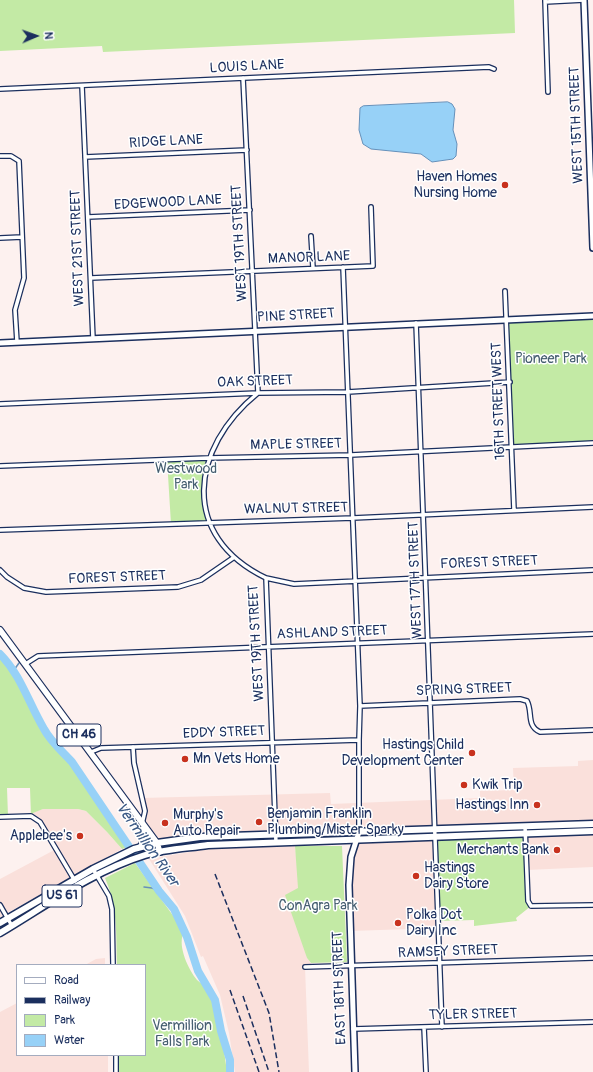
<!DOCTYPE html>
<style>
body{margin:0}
#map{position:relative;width:593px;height:1072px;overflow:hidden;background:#fdf1ef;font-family:Pangolin,sans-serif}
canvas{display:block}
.legend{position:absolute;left:16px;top:964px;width:130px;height:92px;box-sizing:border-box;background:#fff;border:1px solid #a4acbf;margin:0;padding:5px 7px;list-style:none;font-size:12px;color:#1b2f5e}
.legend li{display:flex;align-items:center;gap:8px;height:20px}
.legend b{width:20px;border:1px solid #a4acbf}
.north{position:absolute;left:16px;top:16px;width:40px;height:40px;-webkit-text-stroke:3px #fff;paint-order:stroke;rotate:88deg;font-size:11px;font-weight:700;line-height:16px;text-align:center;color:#1b2f5e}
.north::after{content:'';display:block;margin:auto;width:14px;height:18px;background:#1b2f5e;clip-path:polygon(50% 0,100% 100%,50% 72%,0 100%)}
</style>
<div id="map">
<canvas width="593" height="1072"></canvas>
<ul class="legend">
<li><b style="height:5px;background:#fff"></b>Road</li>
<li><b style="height:5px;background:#1b2f5e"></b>Railway</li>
<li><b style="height:11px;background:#c3eaa5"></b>Park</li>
<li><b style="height:11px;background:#97d1f7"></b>Water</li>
</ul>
<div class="north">N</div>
</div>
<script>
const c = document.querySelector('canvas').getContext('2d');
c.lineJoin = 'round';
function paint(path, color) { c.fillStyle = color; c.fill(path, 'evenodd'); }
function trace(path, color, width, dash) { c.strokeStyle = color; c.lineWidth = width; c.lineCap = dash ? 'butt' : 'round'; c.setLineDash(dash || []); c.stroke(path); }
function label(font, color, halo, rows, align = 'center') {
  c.font = font + ' Pangolin,sans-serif'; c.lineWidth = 3; c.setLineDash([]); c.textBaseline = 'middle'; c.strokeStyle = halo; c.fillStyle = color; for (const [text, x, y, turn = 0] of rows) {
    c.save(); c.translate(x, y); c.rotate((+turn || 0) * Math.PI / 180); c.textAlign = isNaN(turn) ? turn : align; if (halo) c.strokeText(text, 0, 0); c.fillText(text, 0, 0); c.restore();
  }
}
paint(new Path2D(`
 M593,760V867L527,870L525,826L276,835L157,843L142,824L145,811L142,798L330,793L331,804L480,798V791L514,790L513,768L578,766V761Z
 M43,809H78L86,811L107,832L122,849L0,917V879L58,848L40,818L32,813Z
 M436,837L440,928L350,931L349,885L356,840Z
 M295,846L307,958L313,966L305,967L309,1072H235L229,1033L220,995L203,956L201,957L185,916L149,859L207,849Z
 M105,958V965H85L96,959Z
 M17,1003V1055H108V1072H0V1012Z`), '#fae0db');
paint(new Path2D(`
 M0,0H514L515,33L103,52L102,46L0,51Z
 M593,316V443L512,446L507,319Z
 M208,458L204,490L210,522L171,524L167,459Z
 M0,654L14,670L43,729L54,745L72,762L130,846L122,849L107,832L86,811L78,809H43L33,813L31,816L30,788H7L8,816L0,817Z
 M526,834L528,901L531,906L516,918L517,921L474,926V920L439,921L436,837Z
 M295,846H342L347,962L311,963L307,958L285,895L298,888Z
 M135,863L174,917L183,934C178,947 188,969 197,980C200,983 204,985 206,988C217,1001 225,1054 227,1072H119V1055H145V965H117C116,933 118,909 105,878Z`), '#c3eaa5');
const water = new Path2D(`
 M448,102L452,104L455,109L453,130L457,144L456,156L453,159L432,162L421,154L371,149L363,144L359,130L360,108L363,106Z`);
paint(water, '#97d1f7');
trace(water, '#6590ba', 1);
trace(new Path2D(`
 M14,670L19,663
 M144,887L152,888L159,891`), '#6590ba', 1.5);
trace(new Path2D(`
 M0,654C21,675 29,704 44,729C51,742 62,751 72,762L159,891L174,909L187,937L198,971L215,1000L221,1031L230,1060V1072`), '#97d1f7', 8);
const street = new Path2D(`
 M545,0L548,92
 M545,2L584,0
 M243,78L258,393C190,448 179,536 266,578L276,843
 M82,86L93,339
 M0,89L489,67L494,69
 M0,156H11L19,161L24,278L15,310L17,342
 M85,157L247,150
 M88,217L250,210
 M311,236L313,268
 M0,238L22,237
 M343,267L360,706L359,740V832
 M91,278L373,266L371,207
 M505,291L514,510
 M416,323L442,1027
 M0,404L258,393L348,392L510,382
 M0,466L208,458L351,455L593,443
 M0,530L353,518L593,507
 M0,570L7,577L24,588L46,592L178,587L201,580L233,558
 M266,578L294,584L593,570
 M27,663L38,656L593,634
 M360,706L520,699L527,701C533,712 526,726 540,732L593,730
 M133,747L134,763L145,811L142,824
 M91,752L101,748L359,740
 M0,817L31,816L40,822L75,881
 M525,826L528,901L531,906L593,905
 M93,869L109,896L112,909L113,965
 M0,905L12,926
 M305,967L593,958
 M424,1027L426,1072
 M353,1029L593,1022
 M116,1055V1072`);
const secondary = new Path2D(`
 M584,0L593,248
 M0,343L593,316
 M355,1072L349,885L351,857L359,832`);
const primary = new Path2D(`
 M0,630L157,843L160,852
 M141,846L145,838L143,829`);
const highway = new Path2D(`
 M0,923L93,869L134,849L157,843L200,837L593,824
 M0,933C47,905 93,871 145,855C165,849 188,848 208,845L593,831`);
trace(street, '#1b2f5e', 6);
trace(secondary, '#1b2f5e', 8);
trace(primary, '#1b2f5e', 8);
trace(highway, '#1b2f5e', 9);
trace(street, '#fff', 3.5);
trace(secondary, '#fff', 5);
trace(primary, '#fff', 5.5);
trace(highway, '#fff', 6);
trace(new Path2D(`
 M215,874L269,1013L279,1072
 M230,990L259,1072
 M243,996L269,1072`), '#1b2f5e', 1.5, [6, 3]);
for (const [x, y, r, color] of [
 [505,185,4,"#c8321e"],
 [472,753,4,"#c8321e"],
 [185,759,4,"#c8321e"],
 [464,785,4,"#c8321e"],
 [537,805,4,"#c8321e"],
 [259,822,4,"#c8321e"],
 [165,823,4,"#c8321e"],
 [80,836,4,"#c8321e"],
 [557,850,4,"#c8321e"],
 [416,876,4,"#c8321e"],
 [398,923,4,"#c8321e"]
]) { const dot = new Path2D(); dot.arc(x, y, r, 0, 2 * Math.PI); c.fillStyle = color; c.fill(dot); trace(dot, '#fff', 1.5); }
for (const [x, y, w] of [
 [79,735,44],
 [62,896,40]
]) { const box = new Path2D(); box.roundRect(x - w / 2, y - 11, w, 22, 3); c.fillStyle = '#fff'; c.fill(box); trace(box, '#1b2f5e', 1); }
label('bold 13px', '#1b2f5e', null, [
 ["CH 46",79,735],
 ["US 61",62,896]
]);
label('14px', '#1b2f5e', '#fff', [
 ["LOUIS LANE",247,67,-3],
 ["WEST 15TH STREET",577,125,-92],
 ["RIDGE LANE",166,142,-3],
 ["EDGEWOOD LANE",168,203,-3],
 ["WEST 19TH STREET",240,243,-93],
 ["WEST 21ST STREET",78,248,-92],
 ["MANOR LANE",309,258,-2],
 ["PINE STREET",296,316,-3],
 ["OAK STREET",255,382,-2],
 ["16TH STREET WEST",499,401,-92],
 ["MAPLE STREET",296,445,-1],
 ["WALNUT STREET",296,509,-1],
 ["FOREST STREET",489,563,-2],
 ["FOREST STREET",117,578,-2],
 ["WEST 17TH STREET",416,580,-92],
 ["ASHLAND STREET",332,633,-2],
 ["WEST 19TH STREET",257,643,-93],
 ["SPRING STREET",464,690,-2],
 ["EDDY STREET",224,733,-2],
 ["RAMSEY STREET",448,952,-2],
 ["EAST 18TH STREET",340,988,-92],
 ["TYLER STREET",473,1015,-1]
]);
label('14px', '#1b2f5e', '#fff', [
 ["Haven Homes",497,177,"right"],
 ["Nursing Home",497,193,"right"],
 ["Hastings Child",464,745,"right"],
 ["Development Center",464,761,"right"],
 ["Mn Vets Home",193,759],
 ["Kwik Trip",472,785],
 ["Hastings Inn",529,805,"right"],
 ["Benjamin Franklin",267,814],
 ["Plumbing/Mister Sparky",267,830],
 ["Murphy's",173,815],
 ["Auto Repair",173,831],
 ["Applebee's",72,836,"right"],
 ["Merchants Bank",549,850,"right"],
 ["Hastings",424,868],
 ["Dairy Store",424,884],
 ["Polka Dot",406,915],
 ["Dairy Inc",406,931]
], 'left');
label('14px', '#455e70', '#fff', [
 ["Pioneer Park",551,359],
 ["Westwood",186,469],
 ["Park",186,485],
 ["ConAgra Park",318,906],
 ["Vermillion",182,1026],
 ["Falls Park",182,1042]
]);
label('italic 15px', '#3a5884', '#fff', [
 ["Vermillion River",147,845,55]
]);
</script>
